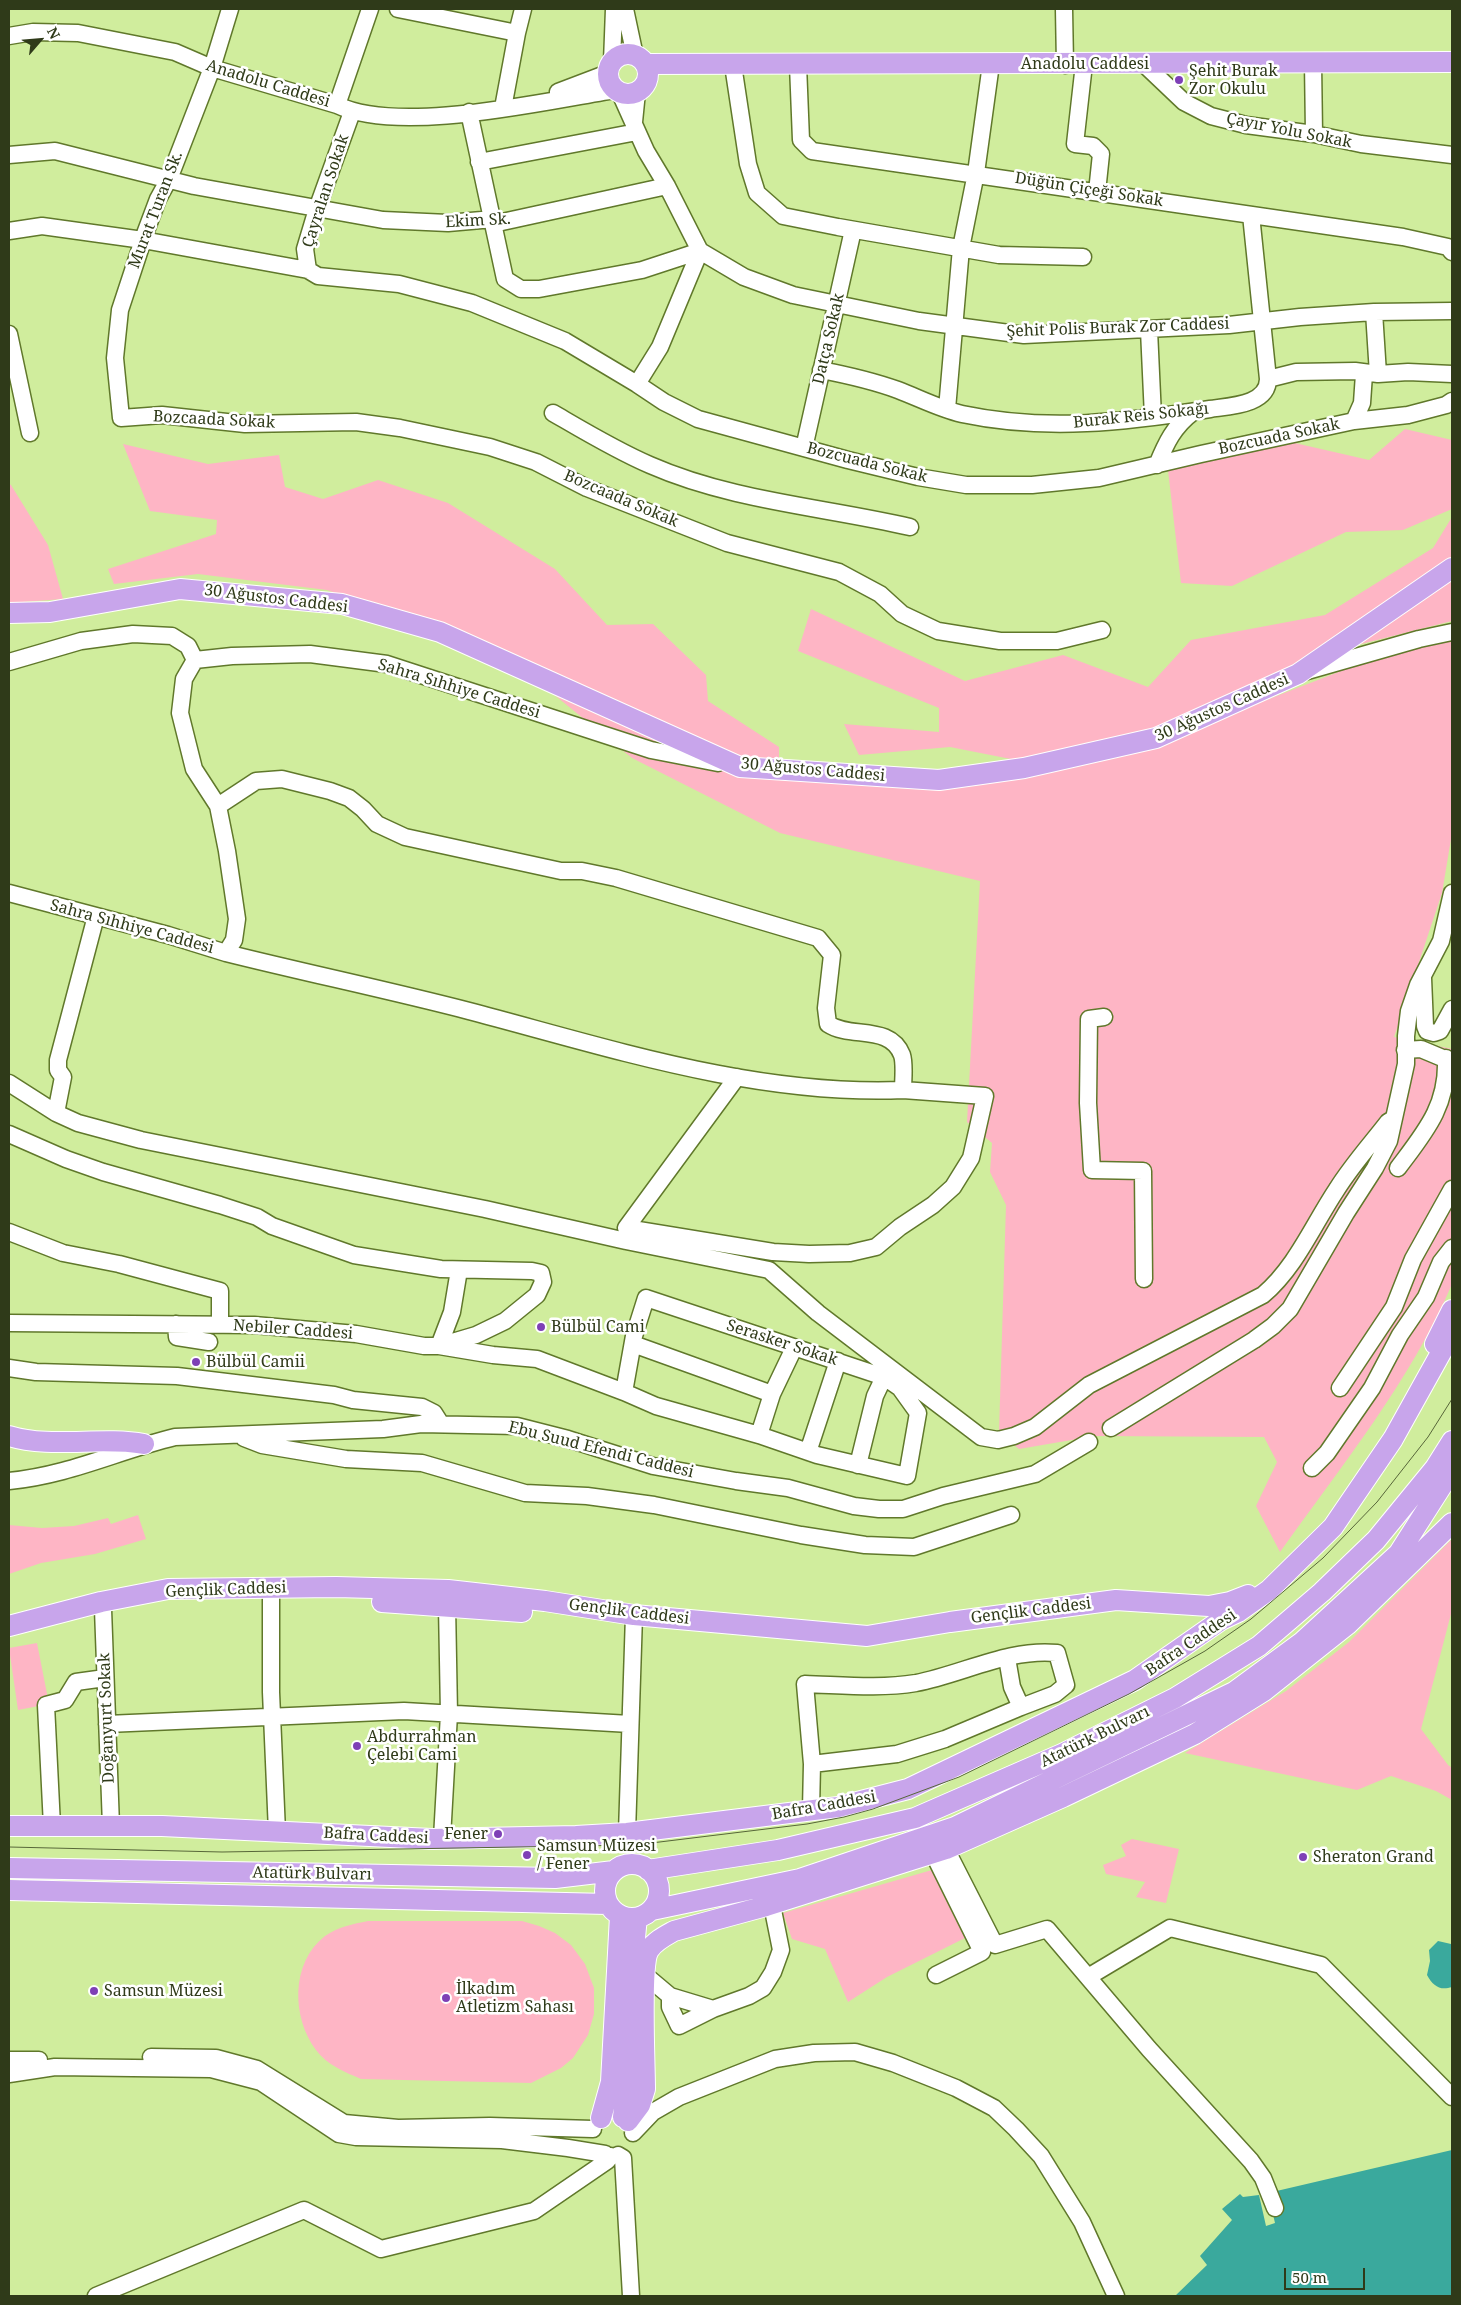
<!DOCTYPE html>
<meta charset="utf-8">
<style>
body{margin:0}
#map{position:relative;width:1461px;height:2305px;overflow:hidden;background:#d0ed9d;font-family:"Noto Serif",serif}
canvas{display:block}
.frame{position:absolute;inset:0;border:10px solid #2f3a19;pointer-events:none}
.north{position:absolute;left:15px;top:15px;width:50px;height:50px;-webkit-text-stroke:4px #fff;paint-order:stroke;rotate:63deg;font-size:14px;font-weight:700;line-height:20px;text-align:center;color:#2f3a19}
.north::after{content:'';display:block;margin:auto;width:18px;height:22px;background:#2f3a19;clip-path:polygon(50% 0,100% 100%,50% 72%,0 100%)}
.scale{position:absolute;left:1284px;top:2268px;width:81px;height:22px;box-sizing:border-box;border:2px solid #2f3a19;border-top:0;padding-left:6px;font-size:15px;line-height:18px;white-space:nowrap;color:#2f3a19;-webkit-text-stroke:4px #fff;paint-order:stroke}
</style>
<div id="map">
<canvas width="1461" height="2305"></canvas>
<div class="frame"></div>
<div class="north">N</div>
<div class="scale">50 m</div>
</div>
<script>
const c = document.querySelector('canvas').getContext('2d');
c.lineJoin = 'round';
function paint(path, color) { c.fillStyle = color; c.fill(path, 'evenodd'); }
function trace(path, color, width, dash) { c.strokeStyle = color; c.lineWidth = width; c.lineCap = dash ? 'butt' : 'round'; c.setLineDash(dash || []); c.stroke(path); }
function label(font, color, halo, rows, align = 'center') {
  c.font = font + ' "Noto Serif",serif'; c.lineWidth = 5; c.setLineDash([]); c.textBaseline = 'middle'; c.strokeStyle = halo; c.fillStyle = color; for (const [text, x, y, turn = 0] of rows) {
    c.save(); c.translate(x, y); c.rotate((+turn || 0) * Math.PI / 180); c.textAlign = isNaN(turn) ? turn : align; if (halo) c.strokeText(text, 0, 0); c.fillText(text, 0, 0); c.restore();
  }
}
paint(new Path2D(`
 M1405,429L1452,440V509L1403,530L1346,532L1232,586L1181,583L1168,470L1286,441L1369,460Z
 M123,444L208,464L279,455L285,487L323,499L378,480L448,503L555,569L607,625L653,624L706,675L708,701L779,747V772L943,785L1163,740L1354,666L1452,635V833L1442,893L1394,1037L1452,1049V1284C1412,1379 1340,1468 1280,1552L1256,1506L1277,1462L1264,1437L1095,1436L1019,1449L999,1432L1006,1205L990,1172L992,1143L967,1122L980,881L780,833L632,758L499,650L327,590L198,574L114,584L108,569L216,534L217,520L150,511Z
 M9,484L11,485L48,545L63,599L9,603Z
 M1452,517V621L1318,655L1157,729L1026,762L950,747L859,755L844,724L939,732V708L798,651L811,609L965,681L1063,655L1148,687L1191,640L1325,615L1433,548Z
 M138,1515L146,1539L95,1554L41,1563L9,1574V1525L42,1528L74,1526L108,1518L111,1524Z
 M1452,1539V1610L1421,1729L1448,1765L1452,1768V1800L1436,1791L1391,1776L1357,1790L1185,1753L1286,1691L1349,1642Z
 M37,1643L49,1704L18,1710L9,1648Z
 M1132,1839L1179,1849L1166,1903L1136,1897L1145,1882L1106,1874L1103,1865L1126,1856L1121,1845Z
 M932,1870L967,1937L887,1977L848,2002L825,1949L792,1939L783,1913Z
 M368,1921H522L539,1926L555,1933L571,1945L585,1964L594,1988V2014L588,2035L573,2058L561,2068L531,2083L361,2079C345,2072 327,2065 316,2050C292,2018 290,1963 325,1936C338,1927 353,1924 368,1921Z`), '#feb5c5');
paint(new Path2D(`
 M1438,1941L1451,1944L1452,1987C1440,1991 1433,1986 1427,1975L1430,1961L1429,1950Z
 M1452,2150V2296H1175L1207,2265L1200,2256L1232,2220L1222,2209L1240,2194L1243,2197L1259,2195L1266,2226L1275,2223L1268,2193Z`), '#3aa99d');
const minor = new Path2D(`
 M230,9L212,68L169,179L158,199L146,231L120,310L115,358L121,418L162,415L245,424L356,422L400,428L490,447L536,462L587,488L727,543L839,572L880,594L902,614L938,631L1000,641H1057L1102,630
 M398,9L517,33
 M625,9L635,56
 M1064,9L1065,65
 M9,36L33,32L78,33L175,52L212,68L337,105C400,135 544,101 615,90
 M612,62L614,9
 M1313,62L1314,134
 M1084,64L1075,144L1093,146L1101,154L1097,192
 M1144,64L1184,102L1211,116L1246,125L1314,134L1361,144L1452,155
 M733,65L748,164L757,193L783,216L838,227L999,255L1083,257
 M798,65L801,140L812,151L1403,237L1448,247L1452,252
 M558,92L608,73
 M620,93L646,151L667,186L700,251L744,277L793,295L919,321L1024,335L1229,325L1300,317L1374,312L1452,311
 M337,105L370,9
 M503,108L517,33L523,9
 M469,112L505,279L521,289H539L642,270L700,251
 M634,122L637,92
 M9,155L55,151L194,186L383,220L448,223L493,219L502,222L667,186
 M479,162L637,132
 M1251,215L1268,379
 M9,231L42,226L143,240L308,270L318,276L399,284L472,303L565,341L637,384L664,402L698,419L848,460L918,477L966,485H1032L1099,478L1201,454L1354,421L1408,415L1446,405L1452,401
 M308,270L305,249L317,209L352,112
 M1374,312L1378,374
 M1149,330L1153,417
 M9,334L30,433
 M821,370C847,375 873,381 898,390C919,398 940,409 962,414C1047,432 1126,422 1210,409C1230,406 1268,405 1268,379L1296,372L1355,371L1378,374L1408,372L1452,374
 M637,384L660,347L700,251
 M947,409L961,248L976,173L991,64
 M553,413C584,431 617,451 650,465C732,501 824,507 910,527
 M1354,421L1362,403L1364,374
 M804,448L853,230
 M1157,465C1166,443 1174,426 1193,412
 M9,662L81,641L133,634L172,636L188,646L195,660
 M1307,671L1419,639L1452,632
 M218,806L256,781L282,779L330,791L349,798L363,809L377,824L405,837L561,871H582L616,878L818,938L832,955L826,1008L828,1024C851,1039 890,1024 902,1055C905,1064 903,1080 903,1090L985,1096L971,1158L953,1187L933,1205L900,1227L876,1247L850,1253L809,1254L773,1252L626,1228L737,1077
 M9,893L168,935L226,953L234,940L237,919L227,851L218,806L194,769L180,713L184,679L195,660L232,656L310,654L387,664L651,750L718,763
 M226,953C306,973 388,990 469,1011C610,1048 754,1096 903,1090
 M1423,978L1425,1026L1427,1031L1434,1033L1440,1031L1452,1009
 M1104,1017L1089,1019L1088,1103L1092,1170L1143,1171L1144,1279
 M1405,1050L1421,1049L1452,1062
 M9,1083L56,1113L78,1123L141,1140L485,1209L626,1241L769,1270L818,1313L981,1437L998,1440L1014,1436L1035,1427L1089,1385L1263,1295C1296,1267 1313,1225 1337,1189C1352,1165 1371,1144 1388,1122L1393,1119
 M56,1113L63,1077L58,1070V1060L96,916
 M9,1134L66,1159L103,1172L220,1205L257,1217L272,1226L354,1255L441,1269L532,1271L541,1273L543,1282L537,1295L505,1321L476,1335L439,1346H424L356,1334L254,1325L9,1323
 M1398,1168C1425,1132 1448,1106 1446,1058
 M9,1232L63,1253L119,1264L220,1291V1324
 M459,1270L452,1312L439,1346L493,1355L537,1359L624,1392
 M646,1298L884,1377L900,1388L918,1413L907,1476L817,1455L759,1435L656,1406L624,1392L634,1336Z
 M176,1324L177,1337L209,1342
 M633,1344L772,1394
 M9,1368L36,1372L177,1376L334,1395L353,1400L422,1407L434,1413L441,1424
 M1340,1388L1394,1307L1413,1259L1452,1189
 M1111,1428L1254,1340L1273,1326L1290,1309L1346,1213L1375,1168L1389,1141L1406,1064V1036L1409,1011L1418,985L1441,941L1452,893
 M759,1435L772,1394L794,1348
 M244,1438L262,1445L346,1459L422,1463L525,1493L587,1496L654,1505L801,1535L865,1545L914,1547L1011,1515
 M808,1452L838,1361
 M858,1465L875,1396L884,1377
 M1312,1468L1327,1453L1372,1388L1400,1335L1426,1297L1441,1262L1452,1248
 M9,1481C70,1475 117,1451 175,1437L383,1429L421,1424L517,1426L568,1439L653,1466L736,1481L788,1488L854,1506L879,1509H903L943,1496L1035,1474L1089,1442
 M271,1598V1692L277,1832
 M103,1609L111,1826
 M107,1724L404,1711L630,1724
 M812,1764L897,1754L945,1739L1021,1707
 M811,1810L812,1764L805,1684C841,1685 880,1689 916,1683C963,1674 1009,1648 1057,1653L1066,1685L1055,1694L1021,1707L1012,1687L1007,1658
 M52,1826L46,1705L65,1700L76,1682L105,1678
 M627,1833L634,1615
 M442,1838L449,1714L447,1605
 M946,1849L995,1945L1047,1929L1149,2049L1251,2161L1263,2178L1275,2208
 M933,1853L982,1952L936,1975
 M645,1975L670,1996L713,2009L749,1996L763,1988L773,1972L781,1950L773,1910L766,1906
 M1088,1977L1170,1928L1321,1965L1452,2097
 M670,1996V2007L679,2026L713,2009
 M151,2057L216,2058L257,2069L344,2123L398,2128L490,2126L593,2129
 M9,2060H39
 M9,2074L55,2067L211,2069L261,2082L339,2134L356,2137L502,2140L568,2148L605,2154
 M633,2133L653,2112L679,2097L775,2059L814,2053L855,2052L893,2063L956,2088L994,2108L1016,2129L1041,2156L1082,2222L1116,2296
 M618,2155L623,2158L631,2296
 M96,2296L304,2210L381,2249L534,2211L607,2161L611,2156`);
const major = new Path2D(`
 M608 74a20 20 0 1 1 40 0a20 20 0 1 1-40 0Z
 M645,64L1452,62
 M9,613L50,612L180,589L342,604L440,632L740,767L939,780L1024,768L1156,738L1298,674L1452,568
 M1435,1344L1452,1310
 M9,1436C52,1449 100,1436 144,1444
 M382,1602L522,1612
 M9,1626L101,1602L168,1589L336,1587L448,1590L545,1601L634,1615L867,1636L950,1622L1116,1600L1209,1606L1230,1602L1248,1595
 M9,1826H162L432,1839L576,1836L627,1833L838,1807L908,1789L1135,1680L1221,1620L1238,1612L1269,1590L1333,1527L1393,1439L1452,1333
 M605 1891a27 27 0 1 1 54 0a27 27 0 1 1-54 0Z
 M9,1868L555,1878L614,1871
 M648,1870L778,1850L915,1818L1062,1754L1175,1698L1259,1646L1322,1592L1376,1540L1435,1468L1452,1441
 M9,1890L608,1904
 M652,1910L800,1879L955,1827L1234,1692L1302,1642L1399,1553L1452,1470
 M623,2117C633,2051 629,1984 637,1918
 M601,2118L611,2082L620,1916
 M628,2121L640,2105L645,2089C645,2066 640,1964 649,1950C655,1941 665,1936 674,1931L766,1906L946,1849L1063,1797L1195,1734L1264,1691L1347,1625L1452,1523`);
trace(minor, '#60782b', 19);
trace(major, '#fff', 22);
trace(minor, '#fff', 16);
trace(major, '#c8a5eb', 20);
trace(new Path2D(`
 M9,1847L222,1852L635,1845L807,1824L844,1817L873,1809L959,1777L1129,1694L1205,1651L1251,1619L1323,1558L1377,1502L1428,1437L1452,1399`), '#576639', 1);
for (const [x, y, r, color] of [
 [1179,80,5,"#7e40b6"],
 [541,1327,5,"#7e40b6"],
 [196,1362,5,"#7e40b6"],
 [357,1746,5,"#7e40b6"],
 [498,1834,5,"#7e40b6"],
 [527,1855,5,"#7e40b6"],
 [1303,1857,5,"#7e40b6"],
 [94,1991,5,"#7e40b6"],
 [446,1998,5,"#7e40b6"]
]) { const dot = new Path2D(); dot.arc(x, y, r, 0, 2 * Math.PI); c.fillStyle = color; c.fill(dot); trace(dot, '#fff', 2); }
label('16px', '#2f3a19', '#fff', [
 ["Anadolu Caddesi",1085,64],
 ["Anadolu Caddesi",268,84,17],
 ["Çayır Yolu Sokak",1289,131,11],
 ["Düğün Çiçeği Sokak",1089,190,9],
 ["Çayralan Sokak",326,191,-72],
 ["Murat Turan Sk.",156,210,-69],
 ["Ekim Sk.",478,221,-3],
 ["Şehit Polis Burak Zor Caddesi",1118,328,-2],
 ["Datça Sokak",829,339,-77],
 ["Burak Reis Sokağı",1141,416,-6],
 ["Bozcaada Sokak",214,420,3],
 ["Bozcuada Sokak",1279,437,-12],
 ["Bozcuada Sokak",867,463,14],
 ["Bozcaada Sokak",621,499,23],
 ["30 Ağustos Caddesi",276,599,7],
 ["Sahra Sıhhiye Caddesi",459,689,17],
 ["30 Ağustos Caddesi",1222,708,-24],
 ["30 Ağustos Caddesi",813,770,5],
 ["Sahra Sıhhiye Caddesi",132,927,15],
 ["Nebiler Caddesi",293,1330,4],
 ["Serasker Sokak",782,1343,18],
 ["Ebu Suud Efendi Caddesi",601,1450,14],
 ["Gençlik Caddesi",226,1590,-2],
 ["Gençlik Caddesi",1031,1611,-7],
 ["Gençlik Caddesi",629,1612,7],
 ["Bafra Caddesi",1191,1643,-34],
 ["Doğanyurt Sokak",107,1718,-92],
 ["Atatürk Bulvarı",1095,1737,-26],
 ["Bafra Caddesi",824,1806,-10],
 ["Bafra Caddesi",376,1836,3],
 ["Atatürk Bulvarı",312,1874,1]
]);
label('16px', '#2f3a19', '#fff', [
 ["Şehit Burak",1189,71],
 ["Zor Okulu",1189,89],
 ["Bülbül Cami",551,1327],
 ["Bülbül Camii",206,1362],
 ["Abdurrahman",367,1737],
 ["Çelebi Cami",367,1755],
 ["Fener",488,1834,"right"],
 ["Samsun Müzesi",537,1846],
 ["/ Fener",537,1864],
 ["Sheraton Grand",1313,1857],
 ["İlkadım",456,1989],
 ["Atletizm Sahası",456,2007],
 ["Samsun Müzesi",104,1991]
], 'left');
</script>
